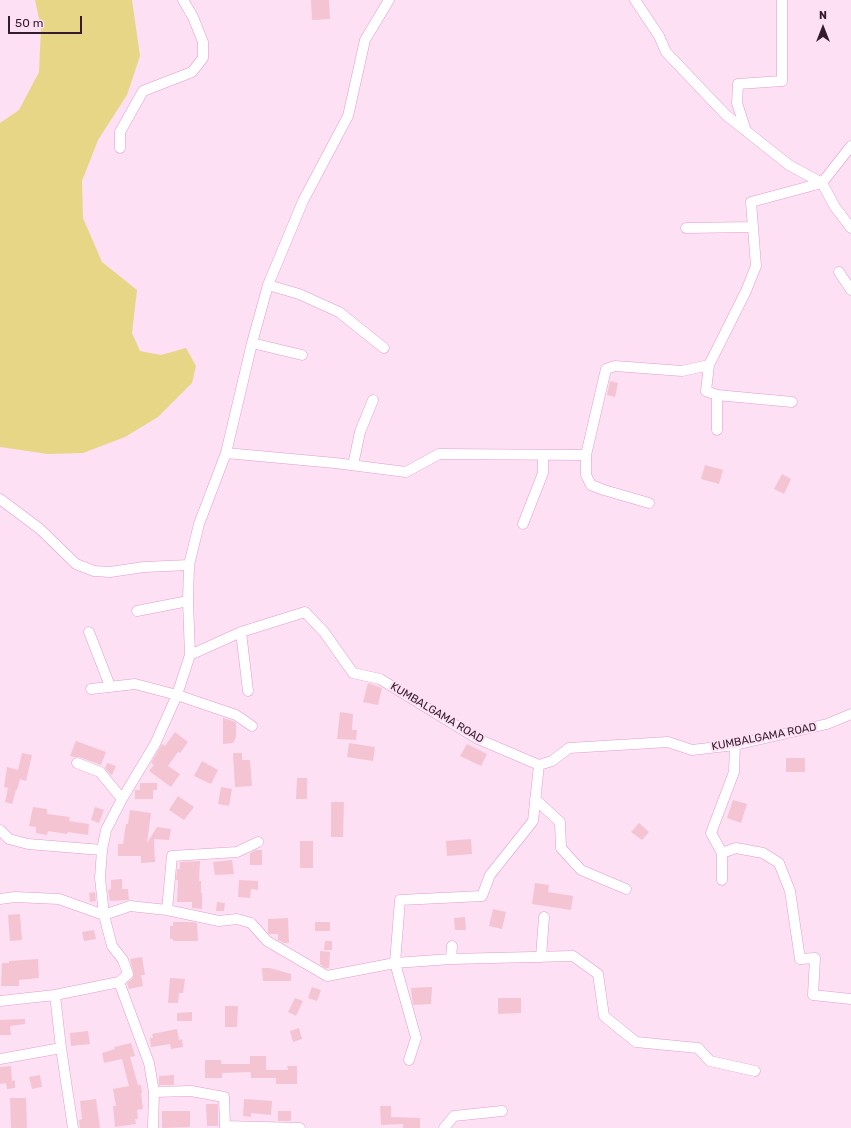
<!DOCTYPE html>
<style>
body{margin:0}
#map{position:relative;width:851px;height:1128px;overflow:hidden;background:#fde0f4;font-family:Rubik,sans-serif}
canvas{display:block}
.north{position:absolute;left:803px;top:8px;width:40px;height:40px;-webkit-text-stroke:3px #fde0f4;paint-order:stroke;rotate:0deg;font-size:11px;font-weight:700;line-height:16px;text-align:center;color:#351b2f}
.north::after{content:'';display:block;margin:auto;width:14px;height:18px;background:#351b2f;clip-path:polygon(50% 0,100% 100%,50% 72%,0 100%)}
.scale{position:absolute;left:8px;top:16px;width:74px;height:18px;box-sizing:border-box;border:2px solid #351b2f;border-top:0;padding-left:5px;font-size:12px;line-height:14px;white-space:nowrap;color:#351b2f;-webkit-text-stroke:3px #fde0f4;paint-order:stroke}
</style>
<div id="map">
<canvas width="851" height="1128"></canvas>
<div class="north">N</div>
<div class="scale">50 m</div>
</div>
<script>
const c = document.querySelector('canvas').getContext('2d');
c.lineJoin = 'round';
function paint(path, color) { c.fillStyle = color; c.fill(path, 'evenodd'); }
function trace(path, color, width, dash) { c.strokeStyle = color; c.lineWidth = width; c.lineCap = dash ? 'butt' : 'round'; c.setLineDash(dash || []); c.stroke(path); }
function label(font, color, halo, rows, align = 'center') {
  c.font = font + ' Rubik,sans-serif'; c.lineWidth = 4; c.setLineDash([]); c.textBaseline = 'middle'; c.strokeStyle = halo; c.fillStyle = color; for (const [text, x, y, turn = 0] of rows) {
    c.save(); c.translate(x, y); c.rotate((+turn || 0) * Math.PI / 180); c.textAlign = isNaN(turn) ? turn : align; if (halo) c.strokeText(text, 0, 0); c.fillText(text, 0, 0); c.restore();
  }
}
paint(new Path2D(`
 M35,0H132L140,56L127,95L98,140L82,181L83,218L102,262L137,290L132,333L140,351L161,355L186,348L196,366L192,383L158,417L125,437L83,453L48,454L0,447V123L19,110L39,72L41,27Z`), '#e7d686');
paint(new Path2D(`
 M311,0H329L330,19L312,20Z
 M610,381L618,383L615,397L607,395Z
 M705,465L723,470L719,484L701,479Z
 M782,474L791,479L784,494L774,489Z
 M368,683L382,688L378,705L363,702Z
 M340,712L353,714L352,730H357L356,740L337,739Z
 M223,718L233,721L236,723V737L233,743L223,744Z
 M175,732L188,742L180,753L178,752L168,766L180,774L171,787L149,771L154,765L151,763L162,744L165,746Z
 M76,741L106,752L101,765L79,757H74L70,756Z
 M349,743L375,747L373,761L347,757Z
 M467,744L487,754L481,766L460,756Z
 M22,753L32,755L26,781L20,779L17,790H16L12,804L5,802L8,788L4,787L7,767L18,770Z
 M233,753H242V760H250L252,786L235,787Z
 M786,758H805V772H786Z
 M202,761L218,770L211,784L194,776Z
 M107,763L116,766L112,775L110,774L105,768Z
 M297,778H307V799H296Z
 M140,783H157V790H153V799H135V790H140Z
 M221,787L232,789L229,806L218,804Z
 M178,796L194,807L184,820L169,810Z
 M733,800L747,804L741,823L727,818Z
 M331,802H344L343,837H331Z
 M33,807L47,809V814L70,817L69,821L89,824L88,835L68,832L67,834L48,831L47,835L36,833V827L29,826Z
 M95,807L104,810L99,823L91,820Z
 M130,810L151,813L147,843L157,827L171,829L169,840L154,839L155,862L141,863V856H118V844H123L126,824H128Z
 M639,823L649,832L642,840L631,832Z
 M471,839L472,854L447,856L446,841Z
 M300,841H313V868H300Z
 M256,850H262V865H250V853Z
 M232,860L234,874L215,875L213,862Z
 M200,861L199,881H201V893H202V909L192,908V902H177L178,880H176L177,869H180V862Z
 M122,879V889H128L129,900L110,901L108,890L111,889V880Z
 M239,880L258,881V890L251,889L250,898L238,897Z
 M535,883L549,885L548,892L573,896L571,910L532,904Z
 M95,892L96,901L90,902L89,893Z
 M217,902L225,903L224,911H216Z
 M493,909L506,912L502,929L489,926Z
 M20,914L22,940L10,941L8,915Z
 M465,917L466,930H455L454,918Z
 M288,918L289,943H284L278,940V934H269L268,933V919Z
 M173,922H191L197,923L198,941H173V939H170V926H173Z
 M315,922H330V931H315Z
 M94,930L96,939L84,941L82,932Z
 M325,941H332V950H324Z
 M320,951L330,952L329,968H325L320,964Z
 M142,957L145,975H141L143,986L129,989L127,983L132,979L134,975L130,959Z
 M38,959L39,978L19,980V986H1L2,963H9V961Z
 M262,968H270L291,974V981H263Z
 M170,978L185,979L183,993H179L178,1003H168Z
 M312,987L321,990L317,1001L308,998Z
 M432,987L431,1004L413,1005L412,998L411,988Z
 M295,998L303,1001L296,1016L288,1012Z
 M498,998H521V1013L498,1014Z
 M225,1006H238L237,1027H225Z
 M192,1012V1021H177V1013Z
 M25,1019V1024L10,1026L11,1035H0V1020Z
 M299,1028L302,1039L293,1042L290,1031Z
 M177,1029L179,1040L182,1039L183,1047L171,1049L170,1044L151,1047L150,1038H153L152,1034Z
 M88,1031L90,1044L71,1046L70,1033Z
 M131,1043L135,1056L130,1057L138,1085H141L142,1093H141L143,1109L137,1110L138,1119H135L136,1124L115,1127L113,1106H116L113,1089L129,1086L122,1059L104,1063L102,1053L115,1049L114,1047Z
 M250,1056H266V1070H288L287,1066H297V1084H276V1078H251V1072L222,1073V1078H205V1060H221V1064H250Z
 M11,1066L12,1081L15,1080V1088L7,1089L6,1083L0,1084V1067Z
 M40,1075L42,1087L32,1089L29,1077Z
 M174,1075V1085H159V1076Z
 M10,1098H26L27,1128H11Z
 M96,1099L100,1128H80L79,1120L82,1119L80,1101Z
 M244,1099L272,1101L271,1115L251,1113V1117L243,1116Z
 M206,1104H218V1126H207Z
 M380,1106H391V1117L420,1118V1128H403V1124L381,1125Z
 M162,1111H190V1127L162,1128Z
 M278,1111H291V1121H278Z`), '#f4c4d3');
const street = new Path2D(`
 M635,0L659,36L666,52L726,115L789,165L822,183L835,207L851,228
 M746,131L737,103L738,84L782,81V0
 M120,148V132L143,91L192,72L203,58V42L193,17L183,0
 M686,228L753,227
 M839,272L851,290
 M268,285L299,294L339,312L384,348
 M252,343L302,355
 M709,365L706,391L717,395V430
 M717,395L792,402
 M226,453L335,463L406,472L439,454L586,455L606,369L615,366L682,371L709,365L746,291L756,266L751,202L822,183L851,146
 M586,455V475L591,485L604,490L649,503
 M353,465L360,432L373,400
 M0,499L40,529L76,564L94,571L110,572L144,567L189,565
 M523,524L543,473V455
 M137,611L188,601
 M89,632L110,686
 M241,632L248,691
 M190,655L241,632L305,612L324,632L353,673L380,679L478,739L539,765L552,761L569,748L668,742L692,750L735,745L827,724L851,714
 M91,689L135,684L177,695L236,715L252,726
 M77,763L100,772L122,799
 M535,799L560,822L561,848L581,870L626,889
 M0,830L9,839L28,844L102,850
 M722,853L736,848L763,853L779,863L790,891L800,959L815,958L813,995L851,999
 M722,880V853L711,833L734,772L735,745
 M0,899L15,897L59,899L104,915L130,906L167,910L219,921L237,919L251,923L267,941L327,976L395,963L416,1038L409,1060
 M167,910L172,856L237,852L258,842
 M452,946L451,959L395,963L400,900L482,896L490,875L533,821L539,765
 M541,957L544,917
 M451,959L573,956L598,974L604,1016L636,1042L698,1048L710,1061L755,1071
 M55,995L61,1048L73,1128
 M0,1001L55,995L119,982
 M0,1059L61,1048
 M154,1092L191,1091L224,1097L225,1126L300,1128
 M153,1128L154,1092L149,1063L119,982L128,974L123,960L112,946L104,915L100,878L102,850L106,830L122,799L155,744L177,695L190,655L188,601L189,565L199,524L226,453L252,343L268,285L303,201L348,116L365,40L389,0
 M444,1128L454,1116L502,1111`);
trace(street, '#e09dcd', 11);
trace(street, '#fff', 10);
label('11px', '#351b2f', '#fde0f4', [
 ["KUMBALGAMA ROAD",437,713,31],
 ["KUMBALGAMA ROAD",764,737,-11]
]);
</script>
